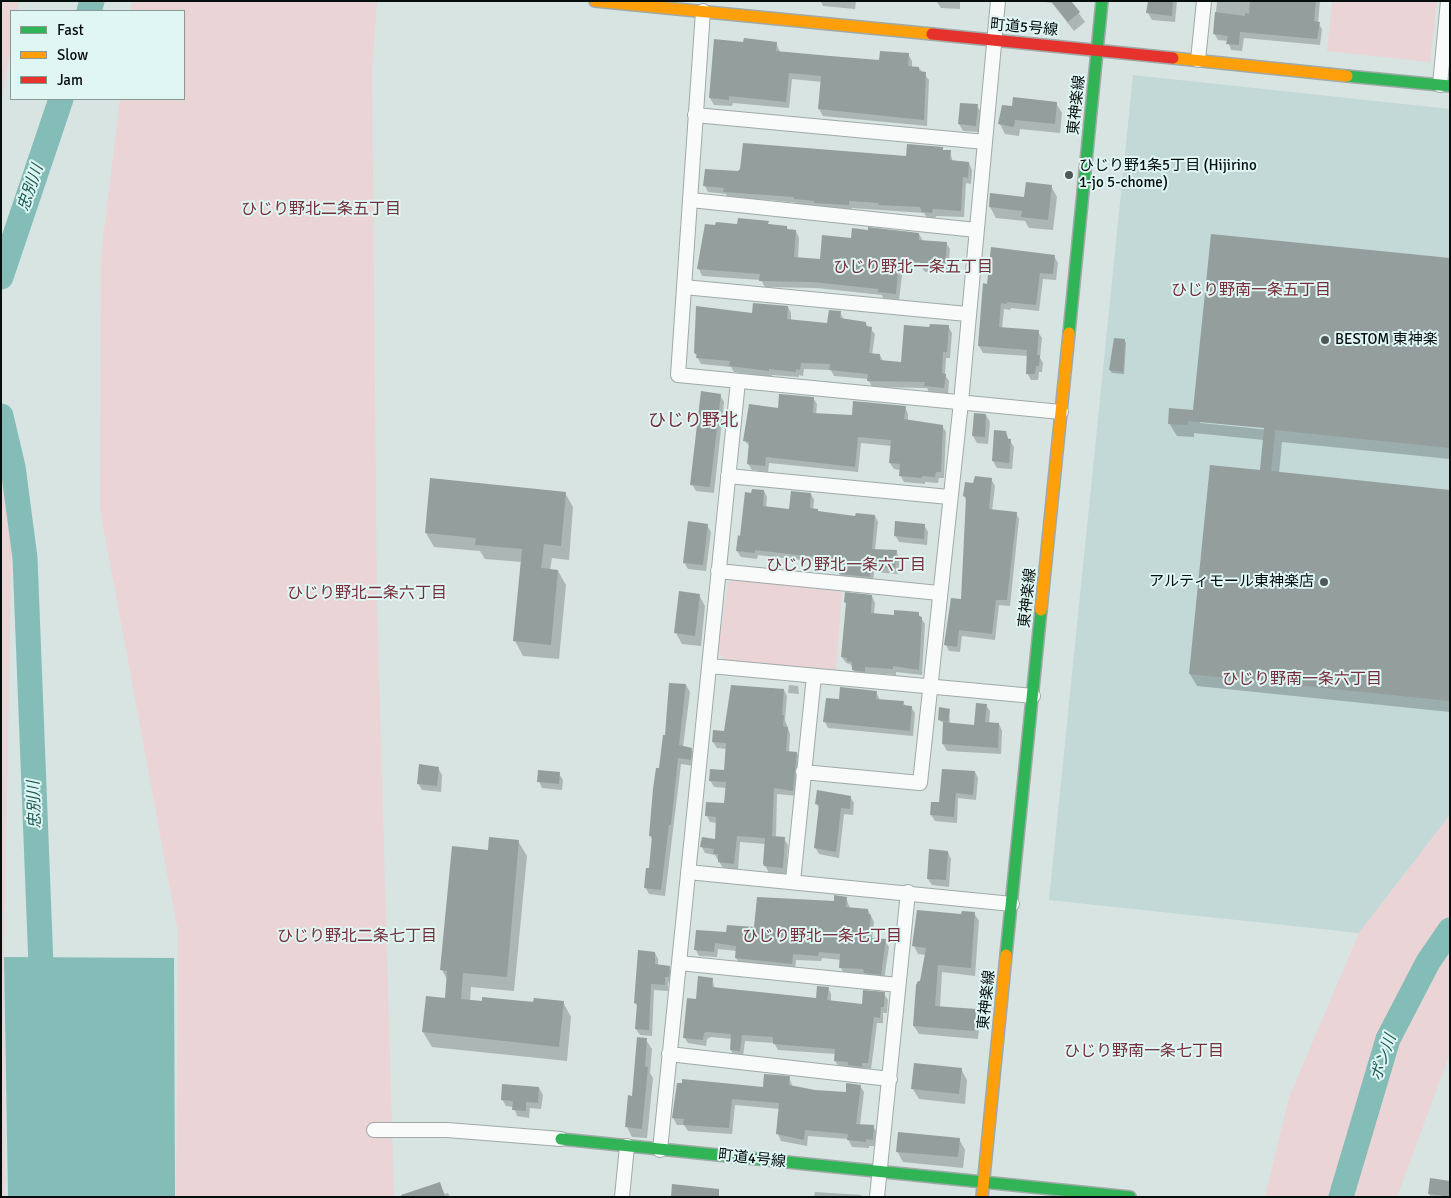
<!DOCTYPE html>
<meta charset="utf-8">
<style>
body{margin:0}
#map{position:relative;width:1451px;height:1198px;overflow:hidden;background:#d7e4e2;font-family:Signika,sans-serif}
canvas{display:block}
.frame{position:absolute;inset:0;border:2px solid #060d0d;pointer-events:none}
.legend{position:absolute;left:10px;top:10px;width:175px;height:90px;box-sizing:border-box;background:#dff6f3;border:1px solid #889997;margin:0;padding:6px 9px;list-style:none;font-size:15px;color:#060d0d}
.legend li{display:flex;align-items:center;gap:10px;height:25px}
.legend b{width:25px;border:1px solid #889997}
</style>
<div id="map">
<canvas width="1451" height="1198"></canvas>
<div class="frame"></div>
<ul class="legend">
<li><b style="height:6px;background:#30b455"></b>Fast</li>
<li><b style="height:6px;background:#ff9f0a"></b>Slow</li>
<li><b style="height:6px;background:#e5322d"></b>Jam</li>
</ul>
</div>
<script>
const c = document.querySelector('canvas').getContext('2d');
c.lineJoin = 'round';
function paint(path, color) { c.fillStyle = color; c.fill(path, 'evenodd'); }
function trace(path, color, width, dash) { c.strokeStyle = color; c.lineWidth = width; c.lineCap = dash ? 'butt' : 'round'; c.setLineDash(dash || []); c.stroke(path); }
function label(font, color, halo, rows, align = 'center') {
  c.font = font + ' Signika,"Noto Sans JP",sans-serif'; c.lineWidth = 4; c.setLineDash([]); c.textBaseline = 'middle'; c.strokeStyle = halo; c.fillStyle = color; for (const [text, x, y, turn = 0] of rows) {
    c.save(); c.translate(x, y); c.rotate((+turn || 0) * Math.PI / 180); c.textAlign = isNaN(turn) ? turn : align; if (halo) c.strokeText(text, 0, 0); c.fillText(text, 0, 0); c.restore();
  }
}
paint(new Path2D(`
 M1133,75L1450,109V815L1359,933L1049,900Z`), '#c2d9d7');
paint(new Path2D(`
 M1,1H19L17,11H11V47L1,104Z
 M132,1H377L372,71L377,605L394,1197H176L178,932L100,509L101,256L120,99H184V11H130Z
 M1332,1H1437L1430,62L1327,51Z
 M1,416L13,467L4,957L5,1197H1Z
 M734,579L842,592L836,670L725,660L718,652L728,583Z
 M1450,815V1053L1397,1197H1265L1289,1098L1359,933Z`), '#ebd4d5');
paint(new Path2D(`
 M4,957L174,958L175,1197H8Z`), '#84bcb7');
paint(new Path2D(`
 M821,1H856L855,9L823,6Z
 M960,1V9L941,8L937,2Z
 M1039,1H1070L1085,22L1074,31L1052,3Z
 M1149,1H1177L1175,22L1152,20L1148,13Z
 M1217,1H1320L1318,23L1322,29L1320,45L1244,38L1242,51L1231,50L1228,41L1218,40L1214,33Z
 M744,43H776L780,52L880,61L908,54L912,61V67L919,68L929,80L927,126L823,116L819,109L822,82L792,79L789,108L733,103L732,106L714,105L710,98Z
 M1056,103L1062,113L1060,133L1020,129L1019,136L1005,134L1000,124Z
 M977,106L981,112L979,132L963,131L959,124Z
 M942,148L944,151L950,152L953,162L969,163L972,170L971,184L966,183L964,217L936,216L935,219L927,218L924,213L852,208V211L799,206L798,203L770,200L728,198L726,194L708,192L705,186L739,173L907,158Z
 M1051,186L1057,197L1053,230L1029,228L1025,221L996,218L990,207L1025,198Z
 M739,219L786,227L789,231H796L799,238L798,259L821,261L852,239L919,234L923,241L946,243L950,249L948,269H938V273L925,272L922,268L903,267L899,300L883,298L882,295L817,288L765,287L761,280L702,276L699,269L738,226Z
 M1054,256L1058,263L1056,280L1043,279L1039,311L1011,308L1010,310L1004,309L1002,329L1038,332L1042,338L1040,358L1043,363L1042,372H1039L1038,380H1031L1027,373L1028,356L983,353L979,346L988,285Z
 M1450,259V459L1282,442L1279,473L1450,491V712L1197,686L1190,674L1261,472L1264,440L1194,433V437L1177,436L1169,423L1194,411ZM1200,421L1271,428L1270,430L1200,423Z
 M788,307L791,313V320L829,325L840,312L844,320L865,323L875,334L872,355H880L883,361L902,363L930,328L948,326L952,333L950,358H946L945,375L949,381L948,394L929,392L927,388L872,387L868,379L834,376L831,370L804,369L803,376L799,375V377L772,375V377L734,372L731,367L701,364L695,353L753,314Z
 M1124,340L1126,343L1124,374L1112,373L1110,370Z
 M720,395L724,402L714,493L696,491L692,484Z
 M813,398L817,404L816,415L846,417L905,407L908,414V421L942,426L946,432L944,478H939L938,483L925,482V484L904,482L900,475L901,470L894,469L890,463L892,446L861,443L858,472L769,463L768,472L752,470L748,464L750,447L745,441L779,410Z
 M986,415L990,422L988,444L977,443L973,436Z
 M1005,433L1014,447L1012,469L997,468L993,461Z
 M991,479L995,486L992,511L1016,513L1019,519L1010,606L999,605L995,640L962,636L960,652L949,651L946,645L962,600L967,502L964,496L974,484Z
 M764,491L767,497L766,507L791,510L811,494L814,500L813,510L819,513L856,517L875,516L878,522L875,550L896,552L900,558L898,574L874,572L873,583L844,580L840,574L841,565L758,555L757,559L741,557L737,551L742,537Z
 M565,493L573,507L569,560L552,558L550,570L558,571L566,585L559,659L523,656L515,641L522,562L485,559L480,551L434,547L426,533Z
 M707,525L711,532L706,571L688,569L684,562Z
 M924,525L928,532L927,545L899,542L895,535Z
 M699,595L705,606L701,646L682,644L676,633Z
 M872,596L875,603L874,614L895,616L918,614L921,618L925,624L922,675L896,672V675L868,673V677L857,676L850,664L846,663L842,657L847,605L845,602Z
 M686,685L690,692L683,747L691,749L695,755L694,766L681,764L665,896L649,894L645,887L650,870L653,841L650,836L660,770L666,737Z
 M789,685L798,686L799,694L788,693Z
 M784,690L787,696L785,720L790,734L789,753H797L800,760L797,796L777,794L776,837L784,839L788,845L786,874L769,873L764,863L766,844L740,842L738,870L723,868L715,855L705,853L702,847L716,840L717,823L710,822L707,816L725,805L726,788L714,787L710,780L725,771L727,749L717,748L713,742Z
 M876,692L880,700L903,702L906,707H911L915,713L913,736L828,728L825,722L840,700Z
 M986,705L990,711L989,724H999L1002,731L1001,754L947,751L943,744L944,723L939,720L949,710L950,724L975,726Z
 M438,768L442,775L441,792L422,790L418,783Z
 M975,772L978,778L976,800L958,798L957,823L935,821L931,815L940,804Z
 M559,774L563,780L562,790L542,788L539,781Z
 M850,797L854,803L853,815L844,814L839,858L819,854L815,847L819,809L817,804Z
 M518,841L527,856L514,991L471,987L470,1001L563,1002L571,1017L567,1061L432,1047L423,1032L427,997L447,999L448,981L442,970L489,851Z
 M948,852L951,859L949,887L932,885L928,879Z
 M846,898L850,908L868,910L874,922L872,939L885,941L889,947L884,980L844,974L841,968V960L822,958L821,961L796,960L795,970L740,964L736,958L737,951L718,949L717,957L699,956L696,950L727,934L755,929Z
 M974,913L979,921L975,976L942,972L940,1007L975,1011L980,1019L978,1039L919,1034L914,1026L926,955L918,954L914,946L962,916Z
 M655,953L658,959V966L669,967L673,974L672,983L668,982V991L654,990L652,1036L640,1035L636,1029L638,1007L635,1003Z
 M712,979L715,989L817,999L828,988L831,994V1002L863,1005L884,994L888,1000L887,1013H883V1023H877L871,1069L865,1068V1073L839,1067L835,1061L836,1054L778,1050L774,1043L745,1041L743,1057L734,1056L731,1050L732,1039L711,1037L707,1039L706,1046L688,1043L684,1037L697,1000Z
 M646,1040L652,1049L650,1073L653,1078L647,1138L632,1137L627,1127Z
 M961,1069L967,1080L965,1104L919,1099L913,1089Z
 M789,1078L793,1087L815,1091L847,1093L860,1086L864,1092L860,1125L873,1126L877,1133L876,1146H869V1148L852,1147L848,1139L808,1136L807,1146L781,1141L778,1134L780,1109L735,1105L732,1134L688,1131L684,1125H677L673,1118L764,1088Z
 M539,1088L543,1095L541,1109L530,1108L529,1118L517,1116L514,1107L506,1106L502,1099Z
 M959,1139L965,1150L963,1168L903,1162L897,1151Z
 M439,1184L445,1194L448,1193L450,1197H423Z
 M815,1192L861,1195L862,1197H814Z
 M1429,1194L1450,1197H1431Z`), '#0003');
trace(new Path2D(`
 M89,11L92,1
 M1,277L61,99
 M1,416L13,467L25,558L42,991
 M1341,1197L1388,1039L1428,962L1450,930`), '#84bcb7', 25);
paint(new Path2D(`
 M1051,1H1071L1080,12L1068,22Z
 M1148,1H1173L1172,16L1146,13Z
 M1250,1H1316L1314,21L1320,22L1317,39L1240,32L1239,45L1226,44L1228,36L1213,34L1215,12L1245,16V13L1249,14Z
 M744,38L777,42L776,51L830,56L879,60L880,51L909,53L908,66L919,67V71L926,72L924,120L818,109L821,76L789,73L786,102L729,96V100L709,98L714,39L743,42Z
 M1013,97L1057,102L1055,124L1015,120L1014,127L998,124L1002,105L1012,106Z
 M960,103L978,104L976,126L958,124Z
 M743,143L906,156L907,144L943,147V150H951L950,160L969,162L968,178L963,177L961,211L933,209L932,213L922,212L920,207L878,205L879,203L849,201V205L814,203V201L794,199V197L723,192L724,188L703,186L705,169L738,171L740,169Z
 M1026,182L1052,185L1048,220L1021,217L1022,211L989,207L990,193L1024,197Z
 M738,218L769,221L768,224L787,226V229L796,230L794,257L820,259L822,235L851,238L852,228L868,230V227L919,233V240L947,242L945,263H935V267L920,266V262L899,261L896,294L878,292V289L813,282L759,281L760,274L697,269L705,224L715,225L716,222L737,224Z
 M1211,234L1450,258V448L1275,430L1271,471L1450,490V701L1189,674L1210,465L1260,470L1264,428L1188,421V425L1168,424L1169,408L1193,410Z
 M991,247L1055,255L1053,274L1040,273L1036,305L1007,302V304L1001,303L999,327L1039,330L1037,355H1040L1039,366H1036L1035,374H1026L1027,350L978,346L983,283L987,284Z
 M753,303L788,306L787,319L827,323L829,310L841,311L840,318L866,322V326L872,327L869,353L880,354V360L901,362L904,325L929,327L930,324L949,325L947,352H943L942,373L946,374L944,388L924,386L925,382L867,381L868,374L829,370L830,364L801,363L800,370L796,369V372L769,369V371L729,366L730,361L696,358L697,354L694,353L696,306L752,313Z
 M1114,338L1125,339L1123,372L1109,370Z
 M701,391L721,394L710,487L690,485Z
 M779,394L814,397L813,413L852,415L853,401L906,406L904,419L943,425L941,472H936L935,477L922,476V478L899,476L900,464L889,463L891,440L858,437L855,467L766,457L765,466L747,464L749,442L743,441L749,404L778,408Z
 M974,413L986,414L985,437L972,436Z
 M994,430L1006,431L1008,439H1011L1009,463L992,461Z
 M975,476L992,478L989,509L1017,512L1007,600H996L992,634L959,630L957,647L944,645L951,598L961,599L966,497L963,496L965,482L973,483Z
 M430,478L566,492L561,546L544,544L541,568L558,570L551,645L513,641L522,549L475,545L476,538L425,533Z
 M752,489L764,490L763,506L789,509L791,491L811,493L810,508L818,509V511L855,516L856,513L875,515L872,549L897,550L895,569L871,566L870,577L839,574L840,560L755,550V553L736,551L738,535L740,536L745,492L751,493Z
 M688,521L708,524L703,565L683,563Z
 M895,521L925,524L924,539L894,536Z
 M679,591L700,594L695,636L674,633Z
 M845,592L872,595L871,613L894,615V610L919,612V616L922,617L919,670L893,666V669L865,667V672L852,670V662L847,661V658L841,657L846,603L844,602Z
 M669,683L686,684L679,745L692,748L691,760L678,758L671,825H669L661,890L644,888L646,868H649L652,836H649L653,789L656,768H659L663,735H665Z
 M731,685L784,689L782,715H784L783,726L788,727L786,751L797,752L793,791L774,788L772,836L785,837L783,868L764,866L763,863L765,838L737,836L734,864L718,862V854H713L714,849L700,847L702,837L715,839L716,817L705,816L706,802L724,803L726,782L709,781L710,769L724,770L726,743L712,742L713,730L724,731Z
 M840,687L877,691L876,699L904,701L903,705L912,706L910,731L823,722L826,698L839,699Z
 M976,703L987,704L985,722L999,723L998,748L942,744L943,722L974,725Z
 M939,707L950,709L948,722L938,720Z
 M419,764L439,767L437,786L417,784Z
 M942,769L975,771L973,795L956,793L954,817L930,815L931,802H939Z
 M538,770L560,772L559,784L537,782Z
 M817,790L851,796L850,809L841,808L836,852L814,848L819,805L815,804Z
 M489,837L519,840L507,977L463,973L461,999L482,1001V997L533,1002L534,998L564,1001L559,1047L422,1032L426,996L445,998L447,971L440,970L452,846L488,850Z
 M929,849L948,851L946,880L927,879Z
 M834,895L847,897L846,907L868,909V914L871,915L869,938L886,939L881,975L864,973L863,969L839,968L840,954L819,952L818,956L793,954L792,964L735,958L736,946L715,943L714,952L694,950L696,930L726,932L727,925L754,927L757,897L834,901Z
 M917,910L961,914L962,911L975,912L971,968L938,965L935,1006L976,1009L974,1031L913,1026L916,985L918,981H920L926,948L912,946Z
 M638,950L655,952V964L670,966L669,977H665V985L651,984L649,1030L635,1029L637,1004L634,1003Z
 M698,976L713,978L712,987L816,998L817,986L829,987L827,1000L862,1004L863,990L885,992L884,1007H881L880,1018L874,1017L868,1063H862V1067L848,1065V1062L834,1061L835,1049L773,1044V1037L742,1035L740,1051L730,1050L731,1034L707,1032L704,1033L703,1040L683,1038L687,998L696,999Z
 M637,1037L647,1038L645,1066L648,1067L642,1129L625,1127L628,1095L632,1096Z
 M914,1063L962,1068L959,1094L911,1089Z
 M764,1074L790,1076L789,1085L815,1090L846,1092V1083L861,1085L856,1124L874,1125L873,1140L866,1139V1142L847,1140L848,1134L805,1130L804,1140L776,1134L779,1103L732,1099L729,1128L683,1125L684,1119L672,1118L677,1083H682V1079L763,1087Z
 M502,1084L539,1087L538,1103L526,1102V1111L512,1110L513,1101L501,1100Z
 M898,1132L960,1138L958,1157L896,1152Z
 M1430,1178L1450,1181V1197L1428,1194Z
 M440,1182L445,1197H402L401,1195Z
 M672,1184L719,1189V1197H671Z`), '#949e9d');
const street = new Path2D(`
 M703,11L678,375L1061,412
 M1198,60L1204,1
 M1440,85L1448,1
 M695,115L985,142
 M691,200L976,230
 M684,287L967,314
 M728,476L949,497
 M718,571L939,593
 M710,666L1033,696
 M803,772L920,783L961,402L998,1
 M688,872L1012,904
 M793,881L814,676
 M679,963L898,985
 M669,1054L890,1079
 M374,1130H447L561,1139
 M660,1150L738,381
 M622,1197L627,1146
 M877,1197L908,892`);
const fast = new Path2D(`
 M1347,76L1450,86
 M1069,333L1102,1
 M1006,955L1041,610
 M561,1139L1130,1197`);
const slow = new Path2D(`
 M595,1L932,34
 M1173,58L1347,76
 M1041,610L1069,333
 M982,1197L1006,955`);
const jam = new Path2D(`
 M932,34L1173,58`);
trace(street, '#9fa9a8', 16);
trace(fast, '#9fa9a8', 14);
trace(slow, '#9fa9a8', 14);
trace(jam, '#9fa9a8', 14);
trace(street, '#f9fbfb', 14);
trace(fast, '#30b455', 11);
trace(slow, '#ff9f0a', 11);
trace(jam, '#e5322d', 11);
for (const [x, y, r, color] of [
 [1069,175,5,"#4f5858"],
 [1325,340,5,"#4f5858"],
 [1324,582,5,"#4f5858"]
]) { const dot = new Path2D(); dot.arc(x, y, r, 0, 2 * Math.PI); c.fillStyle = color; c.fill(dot); trace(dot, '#dff6f3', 2); }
label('15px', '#060d0d', '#dff6f3', [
 ["町道5号線",1024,28,5],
 ["東神楽線",1077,105,-84],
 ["東神楽線",1028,598,-84],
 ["東神楽線",987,1000,-84],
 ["町道4号線",752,1159,6]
]);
label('15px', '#060d0d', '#dff6f3', [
 ["ひじり野1条5丁目 (Hijirino",1079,166],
 ["1-jo 5-chome)",1079,183],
 ["BESTOM 東神楽",1335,340],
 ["アルティモール東神楽店",1314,582,"right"]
], 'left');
label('italic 16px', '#195853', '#dff6f3', [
 ["忠別川",31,188,-71],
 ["忠別川",35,805,-92],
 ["ポン川",1384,1058,-71]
]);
label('16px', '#752e3a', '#dff6f3', [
 ["ひじり野北二条五丁目",321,210],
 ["ひじり野北一条五丁目",913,268],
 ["ひじり野南一条五丁目",1251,291],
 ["ひじり野北一条六丁目",846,566],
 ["ひじり野北二条六丁目",367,594],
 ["ひじり野南一条六丁目",1302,680],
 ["ひじり野北二条七丁目",357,937],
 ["ひじり野北一条七丁目",822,937],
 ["ひじり野南一条七丁目",1144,1052]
]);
label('18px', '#752e3a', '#dff6f3', [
 ["ひじり野北",693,421]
]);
</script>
